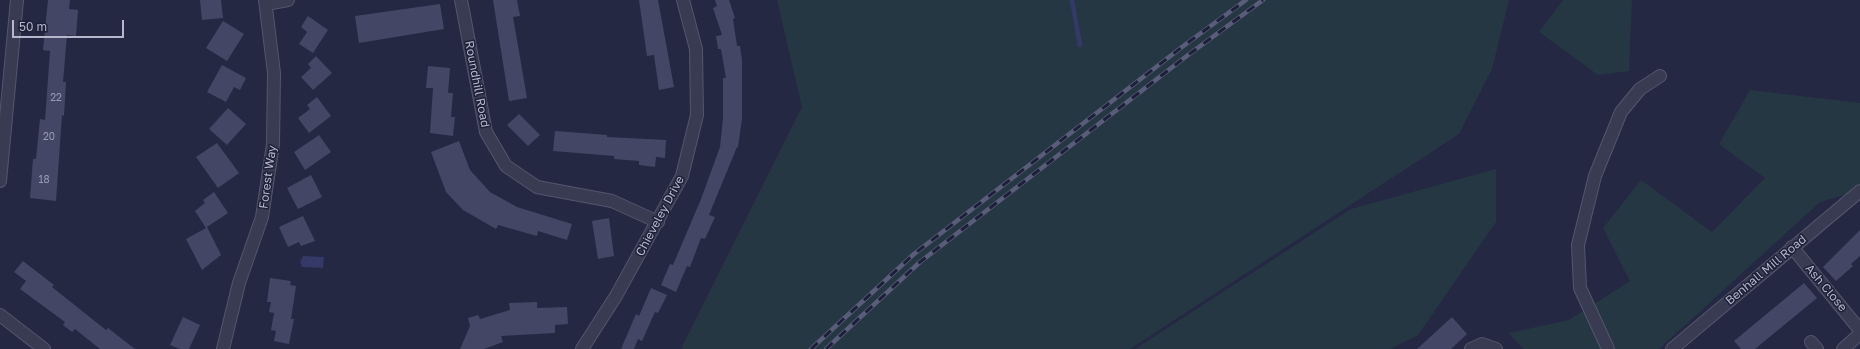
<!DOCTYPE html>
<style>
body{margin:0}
#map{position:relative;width:1860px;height:349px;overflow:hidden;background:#242843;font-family:"Golos Text",sans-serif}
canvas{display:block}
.scale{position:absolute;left:12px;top:20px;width:112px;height:18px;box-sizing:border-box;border:2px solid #b6b7cc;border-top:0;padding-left:5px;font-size:12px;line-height:14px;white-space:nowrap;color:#b6b7cc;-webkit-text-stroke:3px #1d2038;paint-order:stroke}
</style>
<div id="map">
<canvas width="1860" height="349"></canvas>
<div class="scale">50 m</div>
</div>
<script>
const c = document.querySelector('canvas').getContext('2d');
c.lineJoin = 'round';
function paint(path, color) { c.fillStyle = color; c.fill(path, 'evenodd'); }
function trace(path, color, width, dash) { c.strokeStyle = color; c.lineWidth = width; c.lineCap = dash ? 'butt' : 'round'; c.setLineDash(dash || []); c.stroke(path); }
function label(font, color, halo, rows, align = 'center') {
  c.font = font + ' "Golos Text",sans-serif'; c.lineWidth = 3; c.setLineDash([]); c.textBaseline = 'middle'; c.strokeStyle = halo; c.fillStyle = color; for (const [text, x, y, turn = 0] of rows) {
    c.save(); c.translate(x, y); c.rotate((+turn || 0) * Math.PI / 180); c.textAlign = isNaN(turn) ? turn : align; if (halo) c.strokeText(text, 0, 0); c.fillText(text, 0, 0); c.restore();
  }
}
paint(new Path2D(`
 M777,0H1509L1492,69L1459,134L1130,349H681L802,107Z
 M1563,0H1632L1629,71L1598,75L1539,32Z
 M1750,90L1860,103V190L1820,202L1659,349H1523L1509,333L1569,320L1630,281L1603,228L1641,180L1712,232L1765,178L1719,144Z
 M1496,169V222L1418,335L1390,349H1135L1351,209Z`), '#263744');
paint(new Path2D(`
 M303,256L324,257L323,268L302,267L300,262Z`), '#343967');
trace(new Path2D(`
 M1072,0L1080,45`), '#343967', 4.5);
paint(new Path2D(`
 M48,0H70L69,9L78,10L76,36L67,35L63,82H66L64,116L62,115L56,201L30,198L33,159H36L40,119L45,120L50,51L43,50Z
 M200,0H221L223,18L202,20Z
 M493,0H517L520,16L513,17L527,98L509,101Z
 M639,0H658L674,87L659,90L654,55L647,56Z
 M715,0H729L735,18L733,19L737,46H740L742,60V119L738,147H737L709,215L715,217L705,239L701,238L690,267L687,266L676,292L661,285L670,264L673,265L701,199L720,147L723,118V78H726L721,49H718L716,36L722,35L713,8L717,6Z
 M440,4L444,29L359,43L355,16Z
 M308,16L328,30L313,53L299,44L307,32L301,27Z
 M223,21L244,34L227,61L206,48Z
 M316,56L332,73L313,90L301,77L311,68L308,64Z
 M222,65L246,78L240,90L234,87L226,102L207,92Z
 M428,66L450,68L448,93H453L451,117H455L453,136L430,133L433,88H426Z
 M317,97L331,116L309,133L298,118L310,109L307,105Z
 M228,108L246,124L227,145L209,129Z
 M519,114L540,135L528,146L507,125Z
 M555,131L607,135V137L666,140L665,158L656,157L655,167L639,165V161L614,159V156L553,151Z
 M319,135L331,152L305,170L294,152Z
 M459,141L470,170L490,192L517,207L572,224L567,240L538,231L537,236L498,225L496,229L463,210L446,192L431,152Z
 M217,143L239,173L218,188L196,157Z
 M311,175L322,197L298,209L287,188Z
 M214,192L228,213L207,227L221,255L202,270L186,239L206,228L195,211L205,203L203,200Z
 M303,216L315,241L301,246L299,242L288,247L279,227Z
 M609,218L614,256L598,259L592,221Z
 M1860,230V256L1851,264L1853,266L1836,281L1823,267Z
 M23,261L54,285L52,287L106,330L108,328L135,349H100L75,329L72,332L63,325L65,322L20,289L26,281L14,272Z
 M270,278L291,281L290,285L296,286L291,319H294L289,344L274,341L276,331L271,330L274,313L269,312L271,302H267Z
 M1804,283L1817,298L1755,349H1741L1734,341Z
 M651,288L667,295L658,313L655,312L642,341L638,339L634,349H621L636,314L639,316Z
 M537,302V308L567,307L568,324L555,325V333L501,336L503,342L484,349H460L470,326L468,318L478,315L480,319L510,310L509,303Z
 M183,317L200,325L189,349H180L170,345Z
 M1452,317L1467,334L1451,349H1417Z`), '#434765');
const minor = new Path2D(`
 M461,0L486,132L506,166L537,187L612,201L658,222
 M266,4L288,0
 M0,181L17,0
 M1792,247L1860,330
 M0,315L44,349
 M1811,342L1817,349
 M223,349L239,283L262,217L273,144L274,73L265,0
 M582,349L616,296L682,176L697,115L696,49L683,0
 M1471,349L1482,344L1496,349
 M1608,349L1580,288L1578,245L1595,176L1621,112L1640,89L1660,76
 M1672,349L1860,191
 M1843,349L1860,334`);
trace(minor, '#54566d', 14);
trace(minor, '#393b52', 12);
const rail = new Path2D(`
 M811,349L914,254L1182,47L1246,0
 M826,349L920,262L1188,55L1263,0`);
trace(rail, '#5a5d7a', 4.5);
trace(rail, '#1d2038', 3, [9]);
label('10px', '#999bb2', null, [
 ["22",56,98],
 ["20",49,137],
 ["18",44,180]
]);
label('12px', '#b6b7cc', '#1d2038', [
 ["Roundhill Road",477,84,79],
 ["Forest Way",268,177,-82],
 ["Chieveley Drive",660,216,-62],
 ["Benhall Mill Road",1766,270,-40],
 ["Ash Close",1826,288,50]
]);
</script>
